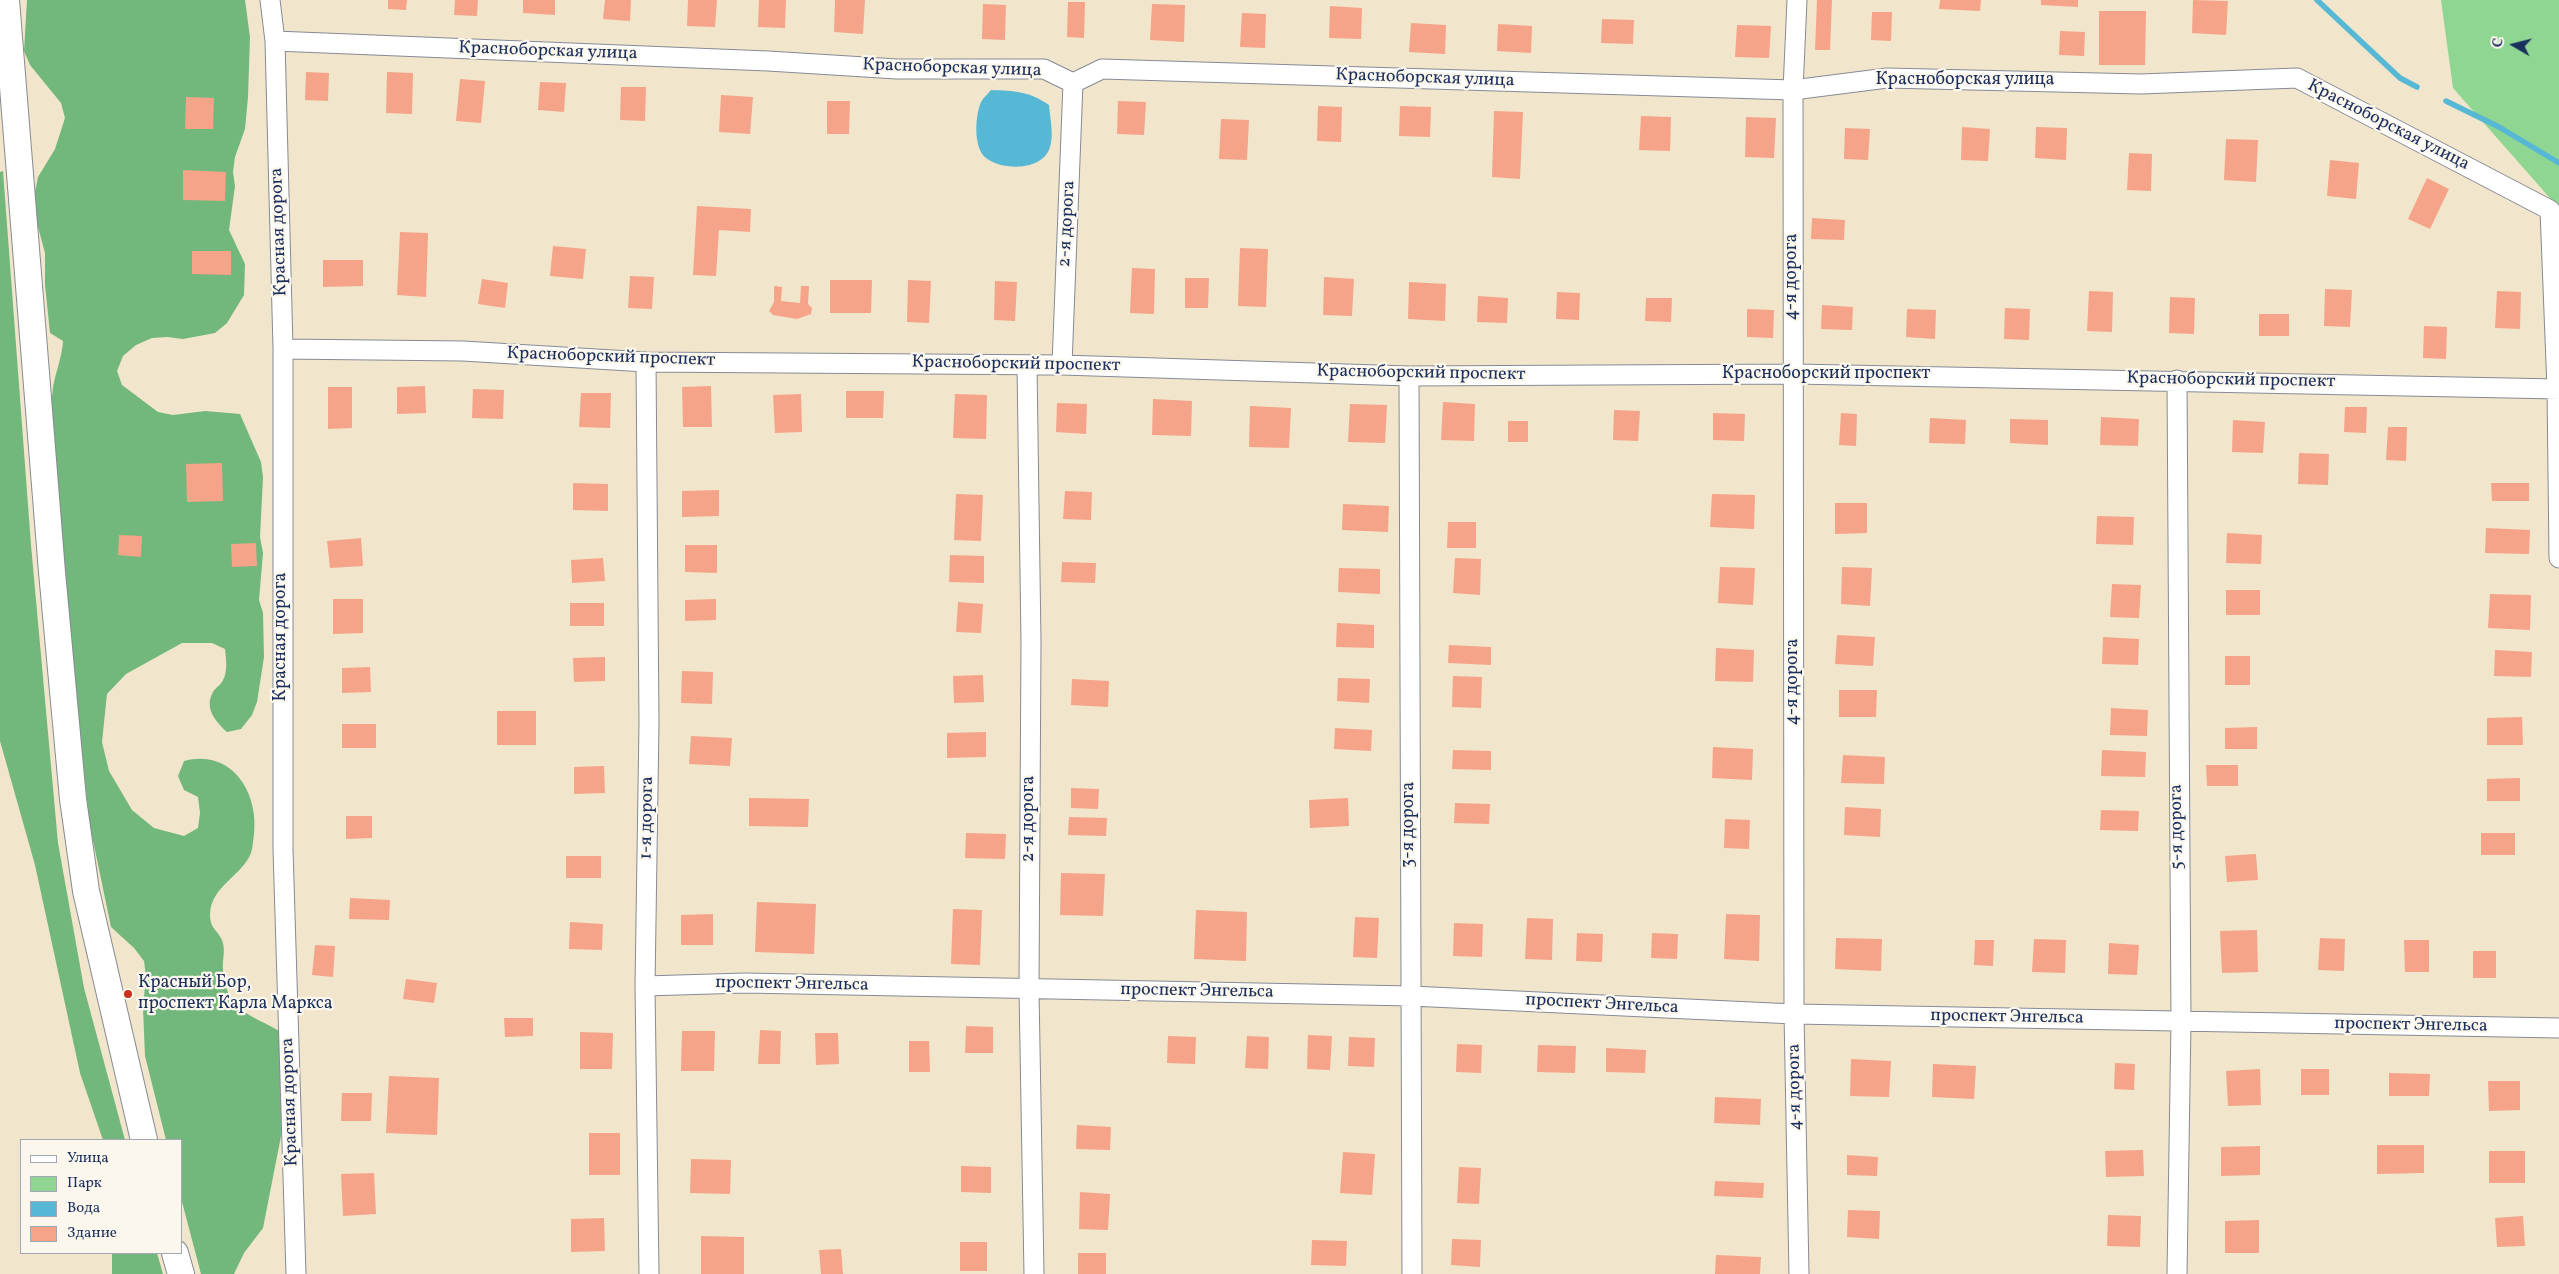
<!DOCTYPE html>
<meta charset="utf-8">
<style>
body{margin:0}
#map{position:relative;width:2559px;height:1274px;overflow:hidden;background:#f1e6cb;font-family:Vollkorn,serif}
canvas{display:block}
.legend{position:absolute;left:20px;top:1139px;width:162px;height:115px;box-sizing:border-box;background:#fbf7ec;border:1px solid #a1a7b3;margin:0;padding:6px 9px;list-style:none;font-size:15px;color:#1b2f5e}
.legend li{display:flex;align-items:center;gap:10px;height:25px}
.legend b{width:25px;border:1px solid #a1a7b3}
.north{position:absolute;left:2489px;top:20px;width:50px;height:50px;-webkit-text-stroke:4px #fbf7ec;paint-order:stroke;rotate:278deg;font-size:14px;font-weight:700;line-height:20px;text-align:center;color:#1b2f5e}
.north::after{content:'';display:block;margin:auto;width:18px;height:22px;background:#1b2f5e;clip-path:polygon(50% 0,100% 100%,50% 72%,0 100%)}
</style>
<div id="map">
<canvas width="2559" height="1274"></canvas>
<ul class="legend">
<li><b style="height:6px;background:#fff"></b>Улица</li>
<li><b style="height:14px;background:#8ed691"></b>Парк</li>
<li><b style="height:14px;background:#56b8d4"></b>Вода</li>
<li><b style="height:14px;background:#f5a489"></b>Здание</li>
</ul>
<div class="north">С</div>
</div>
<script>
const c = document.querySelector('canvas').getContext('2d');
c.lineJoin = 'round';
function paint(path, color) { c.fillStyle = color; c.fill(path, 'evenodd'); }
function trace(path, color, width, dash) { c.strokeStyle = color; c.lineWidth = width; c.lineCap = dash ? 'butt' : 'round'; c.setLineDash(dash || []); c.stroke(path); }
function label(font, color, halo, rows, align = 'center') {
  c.font = font + ' Vollkorn,serif'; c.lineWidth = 4.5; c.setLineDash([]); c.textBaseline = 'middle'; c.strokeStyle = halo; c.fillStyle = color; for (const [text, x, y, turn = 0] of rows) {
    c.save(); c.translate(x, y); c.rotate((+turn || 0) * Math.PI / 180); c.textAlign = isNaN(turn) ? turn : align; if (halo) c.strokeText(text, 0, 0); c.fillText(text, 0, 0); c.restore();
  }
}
paint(new Path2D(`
 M2441,0H2559V205H2556L2453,88Z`), '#8ed691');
paint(new Path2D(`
 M27,0H245L250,37L248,97L245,129L235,157L233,172L235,186L229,230L245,264L244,295L227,323L215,333L183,339L167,337L152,338L136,345L123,356L117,371L122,385L158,412L173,415L205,411L240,414L261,462L263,477L260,537L263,553L259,600L263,613L264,657L257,702L252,715L241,729L227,732C215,721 204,708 213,692C216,687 221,685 223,680C228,671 226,659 225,649L212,643H182L126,674L107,694L102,742L109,771L132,810L154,828L184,836L198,828L200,813L198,797L184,790L178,776L184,761C231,748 259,792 254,834C253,840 253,847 251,853C242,876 211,886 210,914C210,929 217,929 222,940C226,950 222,960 223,970C226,1011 250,1014 281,1032L283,1126L263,1228L244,1253L234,1274H201L181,1198V1140H166L145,1056L143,1008L146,976L144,961L134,948L111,927L90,826L70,649L51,434C51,418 51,402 53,387C56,371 62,357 63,341L50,333L45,285V253L37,223L35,192L38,177L55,149L65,118L61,103L30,65L24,51Z
 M3,171L31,545L58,843L84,988L125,1140H103L80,1073L35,865L0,741V172Z
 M112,1253H157L163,1274H112Z`), '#72b77b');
paint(new Path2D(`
 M991,90C1015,91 1029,91 1049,105C1050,117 1054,136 1050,147C1043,171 1003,171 986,158C973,148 975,116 981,102C983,98 988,94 991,90Z`), '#56b8d4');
trace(new Path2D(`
 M2317,0L2400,78L2417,87
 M2446,101L2499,127L2559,163`), '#56b8d4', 5.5);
paint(new Path2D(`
 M388,0H407L406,10L388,9Z
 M455,0H478L477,16L454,15Z
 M523,0H555V15L523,13Z
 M605,0H631L630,21L603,19Z
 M688,0H717L715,27L687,26Z
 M759,0H786L785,28L758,27Z
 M835,0H865L863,34L834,32Z
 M1817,0H1832L1830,50H1815Z
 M1940,0H1981L1980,11L1939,9Z
 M2041,0H2078V7L2041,5Z
 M2193,0L2228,1L2226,35L2192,33Z
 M1068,2H1085L1084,38L1067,37Z
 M983,4L1006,5L1005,40L982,39Z
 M1152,4L1185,5L1184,42L1150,40Z
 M1330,6L1362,8L1361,39L1329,38Z
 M2099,11H2146L2145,65H2099Z
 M1872,12H1892L1891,41L1871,40Z
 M1242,13L1266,14L1265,48L1240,47Z
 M1602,19L1634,20L1633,44L1601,43Z
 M1411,23L1446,25L1445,54L1409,52Z
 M1498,24L1532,26L1531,53L1497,51Z
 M1737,25L1771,26L1769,58L1735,57Z
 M2060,31L2085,32L2084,56L2059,55Z
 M306,72L329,73L328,101L305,100Z
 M387,72L413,73L412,114L386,113Z
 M460,79L485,81L481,123L456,121Z
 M540,82L566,83L564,112L538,110Z
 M621,87H646L645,121L620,120Z
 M721,95L753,97L750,134L719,132Z
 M186,97L214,98L213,129H185Z
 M827,101H850L849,134H827Z
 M1118,101L1146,102L1144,135L1117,134Z
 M1318,106L1342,107L1341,142L1317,141Z
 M1400,106L1431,107L1430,137L1399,136Z
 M1494,111L1523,112L1520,179L1492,177Z
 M1641,116L1671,117L1670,151L1639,150Z
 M1746,117L1776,118L1774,158L1745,157Z
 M1221,119L1249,120L1247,160L1219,159Z
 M1962,127L1990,129L1988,161L1961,160Z
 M2036,127L2067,128L2066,160L2035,158Z
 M1845,128L1870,129L1868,160L1844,159Z
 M2226,139L2258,140L2256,182L2224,180Z
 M2129,153L2152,154L2151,191L2127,190Z
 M2330,160L2359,163L2356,199L2327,196Z
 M183,170L226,172L225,201L183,200Z
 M2427,178L2449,189L2430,229L2408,219Z
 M697,206L751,209L750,232L719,230L716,276L693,275Z
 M1812,218L1845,220L1844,240L1811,239Z
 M400,232L428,233L426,297L397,295Z
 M553,246L586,249L583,279L550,276Z
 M1240,248L1268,249L1266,307L1238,306Z
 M192,251H231V275L192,274Z
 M323,260H363V286L323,287Z
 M1132,268L1155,269L1154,314L1130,313Z
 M630,276L654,277L652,309L628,308Z
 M1324,277L1354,279L1352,316L1323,315Z
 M1185,278H1209L1208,308H1185Z
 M482,279L508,283L505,308L478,304Z
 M830,280H872L871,313H830Z
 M908,280L931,281L929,323L907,322Z
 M995,281L1017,282L1015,321L994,320Z
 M1409,282L1446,284L1445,321L1408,319Z
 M774,286L782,287L781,301L800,303L801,286H809L808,304L812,308L811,314L797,319L773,315L769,311L774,302Z
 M2325,289L2352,290L2350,327L2324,326Z
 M2089,291L2113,292L2112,332L2087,331Z
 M2497,291L2521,292L2520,329L2495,328Z
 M1557,292L1580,293L1579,320L1556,319Z
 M1478,296L1508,298L1507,323L1477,322Z
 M2170,297L2195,298L2194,334L2169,333Z
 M1646,298H1672L1671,322L1645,321Z
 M1822,305L1853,307L1852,330L1821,329Z
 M2005,308L2030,309L2029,340L2004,339Z
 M1747,309L1774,310L1773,338L1747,337Z
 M1907,309L1936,310L1935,339L1906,337Z
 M2259,314H2289V336H2259Z
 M2424,326L2447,327L2446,359L2423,358Z
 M425,386L426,413L397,414V387Z
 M711,386L712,427H683L682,387Z
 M328,387H352V428L328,429Z
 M473,389L504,390L503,419L472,418Z
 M846,391H884L883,418H846Z
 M581,393H611L610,428L579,427Z
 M801,394L802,432L775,433L773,395Z
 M955,394L987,395L986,439L953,438Z
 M1153,399L1192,401L1191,436L1152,435Z
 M1443,402L1475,404L1474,441L1441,440Z
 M1057,403L1087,404L1086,434L1056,432Z
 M1350,404L1387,405L1385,443L1348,442Z
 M1250,406L1291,408L1289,448L1249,447Z
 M2345,407H2367L2366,433L2344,432Z
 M1614,410L1640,411L1638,441L1613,440Z
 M1713,413L1745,414L1744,441L1713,440Z
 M1841,413L1857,414L1856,446L1839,445Z
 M2101,417L2139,419L2138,446L2100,445Z
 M1930,418L1966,420L1965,444L1929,443Z
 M2010,419L2048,420V445L2010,443Z
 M2233,420L2265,422L2263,453L2232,452Z
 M1508,421H1528V442H1508Z
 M2388,427H2407L2406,461L2386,460Z
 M2299,453L2329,454L2328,485L2298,484Z
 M222,463L223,501L187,502L186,464Z
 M573,483L608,484V511L573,510Z
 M2491,483H2529V501H2492Z
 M719,490V516L682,517V491Z
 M1065,491L1092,492L1091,520L1063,519Z
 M956,494L983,495L981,541L954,540Z
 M1712,494L1755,495L1754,529L1710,527Z
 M1835,503H1867V533L1835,534Z
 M1343,504L1389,506L1388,532L1342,530Z
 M2097,516L2134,517L2133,545L2096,544Z
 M1448,522H1476V548H1447Z
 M2486,528L2530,530L2529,554L2485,553Z
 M2227,533L2262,535L2261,564L2226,563Z
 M119,535L142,536L141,557L118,555Z
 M361,538L363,566L330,568L327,541Z
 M256,543L257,566L232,567L231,544Z
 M685,545H717V573L685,572Z
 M950,555L984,556V583L949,582Z
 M603,558L605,581L572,583L571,560Z
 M1455,558L1481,559L1480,595L1453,593Z
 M1062,562L1096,563L1095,583L1061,582Z
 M1720,567L1755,568L1753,605L1718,603Z
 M1842,567L1872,568L1870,606L1841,604Z
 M1339,568L1380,569V594L1338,592Z
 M2112,584L2141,585L2139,618L2110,617Z
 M2226,590H2260V615H2226Z
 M2490,594L2531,595L2530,630L2488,628Z
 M333,599H363V633L333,634Z
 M716,599V620L685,621V600Z
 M958,602L983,604L981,633L956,632Z
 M570,603H604V626H570Z
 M1337,623L1374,625V648L1336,647Z
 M1837,635L1875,637L1873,666L1835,664Z
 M2103,637L2139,639L2138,665L2102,664Z
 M1449,645L1491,647V665L1448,663Z
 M1716,648L1754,650L1753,682L1715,681Z
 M2495,650L2532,652L2531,677L2494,676Z
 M2225,656H2250V685H2225Z
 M605,657V681L574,682L573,658Z
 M370,667L371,692L342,693V668Z
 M682,671L713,672L712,704L681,703Z
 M983,675L984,702L954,703L953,676Z
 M1453,676L1482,677L1481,708L1452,707Z
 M1338,678L1370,679L1369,703L1337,701Z
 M1072,679L1109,681L1108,707L1071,705Z
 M1839,690H1877L1876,717H1839Z
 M2111,708L2148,710L2147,736L2110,735Z
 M497,711H536V745H497Z
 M2522,717L2523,745H2487V718Z
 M342,724H376V748H342Z
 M2257,727V749H2225V728Z
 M1335,728L1372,730L1371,751L1334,749Z
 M986,732V757L947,758V733Z
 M691,736L732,738L730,766L689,764Z
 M1713,747L1753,749L1752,780L1712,778Z
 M1453,750L1491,751V770L1452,769Z
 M2102,750L2146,752L2145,777L2101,776Z
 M1843,755L1885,757L1884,784L1841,783Z
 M2206,765H2238V786H2207Z
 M604,766L605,793L574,794V767Z
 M2520,778V801H2487V779Z
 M1071,788L1099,789L1098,809L1071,808Z
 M749,798L809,799L808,827L749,826Z
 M1348,798L1349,826L1310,828L1309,800Z
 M1455,803L1490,804L1489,824L1454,823Z
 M1845,807L1881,809L1880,837L1844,835Z
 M2101,810L2139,811L2138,831L2100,830Z
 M346,816H372V838L346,839Z
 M1069,817L1107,818L1106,836L1068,835Z
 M1725,819L1750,820L1749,849L1724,848Z
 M966,833L1006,834L1005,859L965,858Z
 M2481,833H2515V855H2481Z
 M2256,854L2258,880L2227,882L2225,856Z
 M566,856H601V878H566Z
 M1061,873L1105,874L1103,916L1060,915Z
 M350,898L390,900L389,920L349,919Z
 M757,902L816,904L814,954L755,952Z
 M953,909L982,910L980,965L951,964Z
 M1196,910L1247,912L1246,961L1194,959Z
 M713,914V945H681V915Z
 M1726,914L1760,915L1759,961L1724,959Z
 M1355,917L1379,918L1377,958L1353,957Z
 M1527,918L1553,919L1552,960L1525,959Z
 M570,922L603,924L602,950L569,949Z
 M1454,923L1483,924L1482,957L1453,956Z
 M2257,930L2258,972L2222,973L2220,931Z
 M1577,933L1603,934L1602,962L1576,961Z
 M1652,933L1678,934L1677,959L1651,958Z
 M1836,938L1882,939L1881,971L1835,969Z
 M2320,938L2345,939L2344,971L2318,970Z
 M2034,939L2066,940L2065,973L2032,972Z
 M1975,940H1994L1993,966L1974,965Z
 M2404,940H2429V972H2405Z
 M2109,943L2139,945L2137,975L2108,974Z
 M315,945L335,946L333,977L312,975Z
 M2473,951H2496V978H2473Z
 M406,979L437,983L434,1003L403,999Z
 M504,1018H533V1036L505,1037Z
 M966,1026L993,1027V1053H965Z
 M760,1030L781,1031L780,1064H758Z
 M682,1031H715L714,1071H681Z
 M580,1032L613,1033L612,1069H580Z
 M815,1033H838L839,1064L816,1065Z
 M1308,1035L1332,1036L1330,1070L1307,1069Z
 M1168,1036L1196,1037L1195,1064L1167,1063Z
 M1247,1036L1269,1037L1268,1069L1245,1068Z
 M1349,1037L1375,1038L1374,1067L1348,1066Z
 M909,1041H929L930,1072H909Z
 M1457,1044L1482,1045L1481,1073L1456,1072Z
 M1538,1045L1576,1046L1575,1073L1537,1072Z
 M1606,1048L1646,1050L1645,1073L1606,1072Z
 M1851,1059L1891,1061L1889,1097L1850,1096Z
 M2115,1063L2135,1064L2134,1090L2114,1089Z
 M1933,1064L1976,1066L1974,1099L1932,1097Z
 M2260,1069L2261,1105L2228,1106L2226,1071Z
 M2301,1069H2329V1095H2301Z
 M2389,1073L2430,1074L2429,1096H2389Z
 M389,1076L439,1078L437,1135L386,1133Z
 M2488,1081H2520V1110L2489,1111Z
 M342,1093H372L371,1121H341Z
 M1715,1097L1761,1099L1760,1125L1714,1123Z
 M1077,1125L1111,1127L1110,1150L1076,1149Z
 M589,1133H620V1175H589Z
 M2377,1145H2424V1173L2377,1174Z
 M2260,1146V1175L2221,1176V1147Z
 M2143,1150L2144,1176L2106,1177L2105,1151Z
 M2489,1151H2525V1183H2489Z
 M1343,1152L1375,1154L1372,1195L1340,1193Z
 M1847,1155L1878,1157L1877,1176L1847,1175Z
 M691,1159L731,1160L730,1194L690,1193Z
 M961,1166L991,1167V1193L961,1192Z
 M1459,1167L1481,1168L1479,1204L1457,1203Z
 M374,1173L376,1214L343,1216L341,1174Z
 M1715,1181L1764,1183L1763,1198L1714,1196Z
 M1080,1192L1110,1194L1108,1230L1079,1229Z
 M1848,1210L1880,1211L1879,1239L1847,1237Z
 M2108,1215L2141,1216L2140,1247L2107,1246Z
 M2523,1216L2525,1246L2497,1247L2495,1218Z
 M604,1218L605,1251L571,1252V1219Z
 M2259,1220V1253H2225V1221Z
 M701,1236L744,1237V1274H701Z
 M1452,1239L1481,1240L1480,1267L1451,1265Z
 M1312,1240L1347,1241L1346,1266L1311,1265Z
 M960,1242H987V1271H960Z
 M841,1249L843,1274H821L819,1250Z
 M1078,1253H1106V1274H1078Z
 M1716,1255L1761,1257L1760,1274H1715Z`), '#f5a489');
const street = new Path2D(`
 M270,0L275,41L283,349V849L296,1274
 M1797,0L1793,90L1794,1014L1799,1274
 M275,41L768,61L897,69H1044L1073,83L1102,69L1793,90L1887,78L2141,84L2297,78L2550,210L2557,389L2559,558
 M283,349L463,351L646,362L1062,365L1409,376L1794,374L2559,389
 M646,362L649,723L645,986L649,1274
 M1027,365L1031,642L1029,990L1034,1274
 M1062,365L1073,83
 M1409,376L1412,1274
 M2177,380L2181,1022L2177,1274
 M645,986L745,983L1411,996L1794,1014L2559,1028`);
const secondary = new Path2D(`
 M6,0L52,572L73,799L86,891L144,1140
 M175,1253L181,1274`);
trace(street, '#868a94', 21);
trace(secondary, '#868a94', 28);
trace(street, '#fff', 19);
trace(secondary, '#fff', 26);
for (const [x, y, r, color] of [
 [128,994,5,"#c8321e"]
]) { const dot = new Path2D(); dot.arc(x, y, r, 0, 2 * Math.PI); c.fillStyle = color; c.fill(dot); trace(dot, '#fbf7ec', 2); }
label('18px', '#1b2f5e', '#fbf7ec', [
 ["Красноборская улица",548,52,2],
 ["Красноборская улица",952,69,2],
 ["Красноборская улица",1425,79,2],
 ["Красноборская улица",1965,81],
 ["Красноборская улица",2388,126,27],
 ["2-я дорога",1068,224,-87],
 ["Красная дорога",280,232,-92],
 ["4-я дорога",1793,277,-90],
 ["Красноборский проспект",611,358,2],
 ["Красноборский проспект",1016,365,1],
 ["Красноборский проспект",1421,374,1],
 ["Красноборский проспект",1826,375],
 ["Красноборский проспект",2231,381,1],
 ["Красная дорога",282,637,-90],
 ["4-я дорога",1794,682,-90],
 ["1-я дорога",648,818,-89],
 ["2-я дорога",1030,819,-90],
 ["3-я дорога",1410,825,-90],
 ["5-я дорога",2178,827,-91],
 ["проспект Энгельса",792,985,1],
 ["проспект Энгельса",1197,992,1],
 ["проспект Энгельса",1602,1005,3],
 ["проспект Энгельса",2007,1018,1],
 ["проспект Энгельса",2411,1026,1],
 ["4-я дорога",1796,1087,-91],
 ["Красная дорога",291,1102,-92]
]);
label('18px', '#1b2f5e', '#fbf7ec', [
 ["Красный Бор,",138,984],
 ["проспект Карла Маркса",138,1005]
], 'left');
</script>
